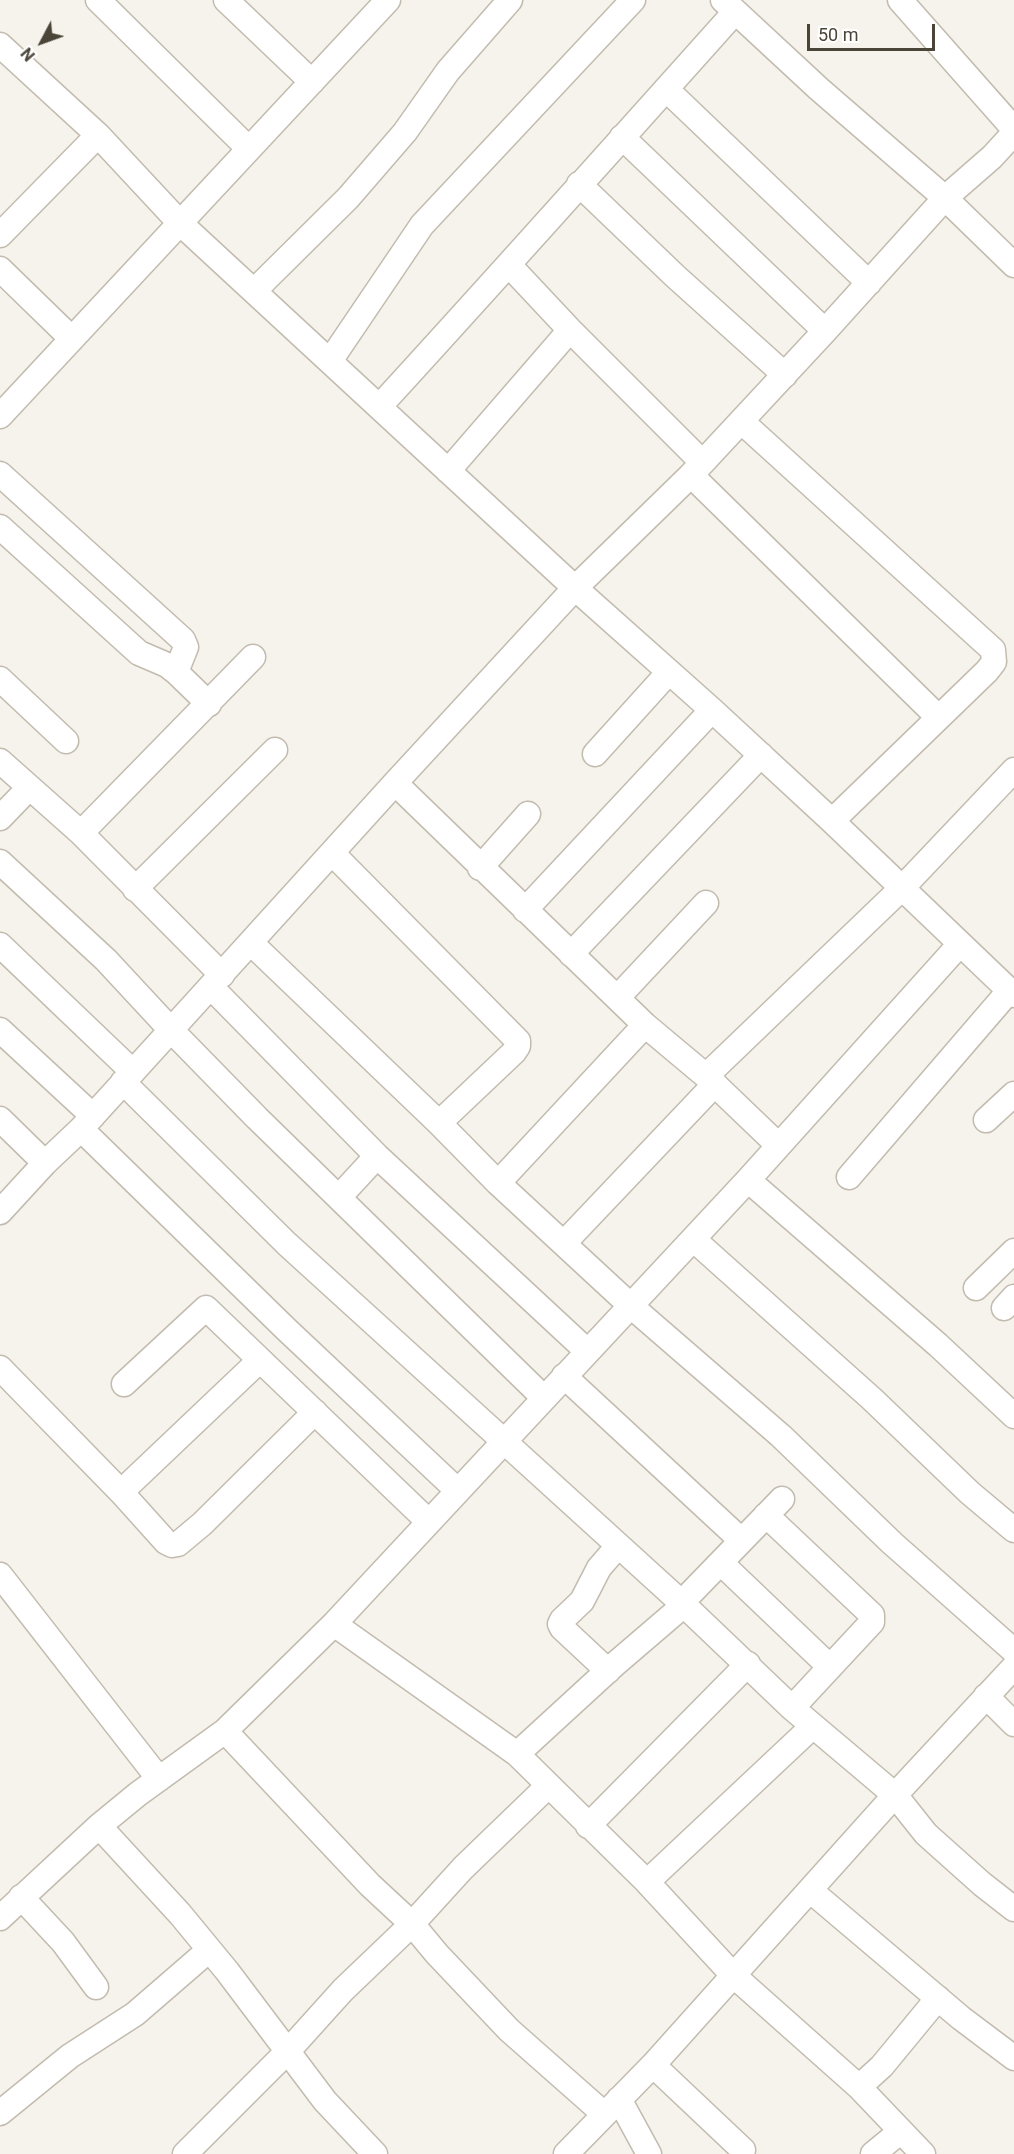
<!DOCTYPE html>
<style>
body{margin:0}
#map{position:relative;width:1014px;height:2154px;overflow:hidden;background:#f6f3ec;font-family:Roboto,sans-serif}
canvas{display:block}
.north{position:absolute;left:12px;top:12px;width:60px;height:60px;-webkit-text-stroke:4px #fff;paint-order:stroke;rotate:229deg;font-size:16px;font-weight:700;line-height:24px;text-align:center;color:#4b4439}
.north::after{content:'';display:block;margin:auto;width:21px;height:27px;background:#4b4439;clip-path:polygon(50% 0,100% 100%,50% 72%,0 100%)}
.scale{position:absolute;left:807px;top:24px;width:128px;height:27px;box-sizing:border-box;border:3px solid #4b4439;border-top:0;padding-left:8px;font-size:18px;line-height:21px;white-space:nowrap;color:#4b4439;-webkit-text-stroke:4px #fff;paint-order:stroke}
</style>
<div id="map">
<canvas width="1014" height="2154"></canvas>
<div class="north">N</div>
<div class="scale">50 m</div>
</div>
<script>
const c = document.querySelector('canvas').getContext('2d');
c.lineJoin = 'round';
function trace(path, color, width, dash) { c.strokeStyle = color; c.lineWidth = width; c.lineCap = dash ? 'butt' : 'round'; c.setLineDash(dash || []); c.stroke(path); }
const minor = new Path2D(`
 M98,0L249,149
 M226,0L312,82
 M723,0L819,89L945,198L1014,265
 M900,0L1014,129
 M0,45L98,135L180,223L575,588L712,710L832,821L1014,995
 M666,89L869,283
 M622,137L825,331
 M579,184L675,276L785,375
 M0,235L98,135
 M509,265L570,330L702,462
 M0,269L72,339
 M254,291L348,198L405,132L448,71L510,0
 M330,361L422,225L633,0
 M379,407C499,276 617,144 735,12
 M0,416L388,0
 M741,421L993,650L994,662L987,671L832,821
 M448,471L570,330
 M0,474L183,640L186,647L176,672
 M691,475L938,717
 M0,527L139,653L167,665L176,672L209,704
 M0,679L66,741
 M595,754L669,672
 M0,761L81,833L222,975
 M395,783L645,1025L706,1076L778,1145
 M0,818L29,788
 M81,833L253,657
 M332,853L518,1041V1046L514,1052L439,1123
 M0,862L106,960L171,1030L257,1118L544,1398
 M480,868L528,814
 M135,889L275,750
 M525,910L712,710
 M251,943L439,1123L498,1183L631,1306L781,1436L892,1543L1014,1651
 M0,945L133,1072
 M571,954L761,755
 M211,987L377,1156L587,1351
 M618,997L706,903
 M0,1030L93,1116
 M706,1076L903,887L1014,770
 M123,1082L287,1244L684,1605L792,1708L895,1795L926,1834L982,1884L1014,1909
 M0,1119L45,1163
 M986,1120L1014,1094
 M81,1129L287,1330L458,1491
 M849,1177L1009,991
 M748,1180L938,1345L1014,1416
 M498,1183L645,1025
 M340,1196L377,1156
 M0,1212L45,1163L81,1129L171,1030L395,783L575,588L691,475L825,331L945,198L992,157L1014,133
 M693,1239L872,1399L970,1493L1014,1530
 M564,1243L715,1084
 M976,1288L1014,1251
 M1004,1308L1014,1297
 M0,1368L121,1492L166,1542L172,1545L178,1544L202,1524L315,1412
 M564,1376L741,1540
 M124,1384L206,1308L429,1522
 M121,1492L260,1360
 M766,1515L872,1615V1622L792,1708
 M721,1563L830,1667
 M0,1575L159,1779
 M334,1624L517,1754L647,1882L733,1975L859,2087L923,2154
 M608,1671L562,1628L560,1624L562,1620L582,1601L599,1568L618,1546
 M986,1696L1014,1724
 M225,1731L370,1885L412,1924L437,1954L509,2030L603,2113
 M517,1754L614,1665L684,1605L689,1595L782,1499
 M99,1826L180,1914L227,1971L325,2101L375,2154
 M588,1826L748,1664
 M647,1882L813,1726
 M811,1891L961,2018L1014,2058
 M21,1897L63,1942L96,1987
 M0,1918L99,1826L138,1794L225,1731L334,1624L748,1180L960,944
 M653,2065L743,2150
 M859,2087L882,2066L938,1998
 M619,2099L649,2154
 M0,2113L70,2056L135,2014L209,1950
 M185,2154L288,2051L343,1990L412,1924L463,1868L548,1786
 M566,2154L653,2065L895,1795L1014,1667
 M873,2154L901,2131`);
trace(minor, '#c2bbae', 27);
trace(minor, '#fff', 24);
</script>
